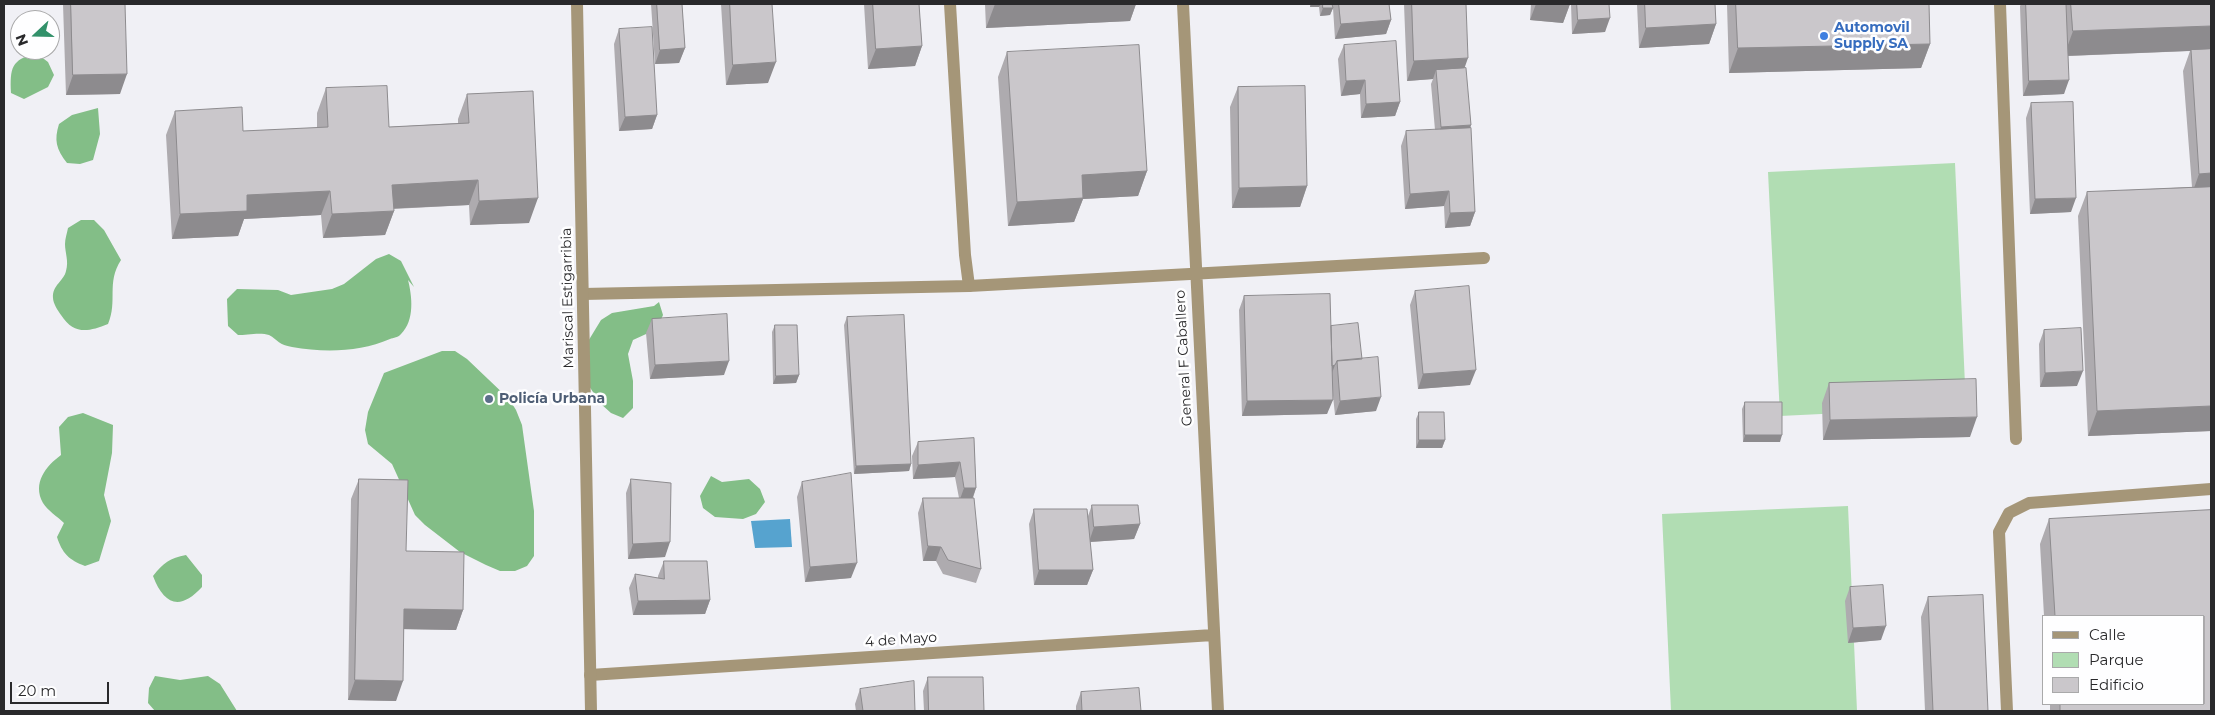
<!DOCTYPE html>
<meta charset="utf-8">
<style>
body{margin:0}
#map{position:relative;width:2215px;height:715px;overflow:hidden;background:#f0f0f5;font-family:Montserrat,sans-serif}
canvas{display:block}
.frame{position:absolute;inset:0;border:5px solid #29292b;pointer-events:none}
.legend{position:absolute;left:2042px;top:615px;width:162px;height:90px;box-sizing:border-box;background:#fefeff;border:1px solid #a9a9aa;margin:0;padding:6px 9px;list-style:none;font-size:15px;color:#29292b}
.legend li{display:flex;align-items:center;gap:10px;height:25px}
.legend b{width:25px;border:1px solid #a9a9aa}
.north{position:absolute;left:10px;top:10px;width:50px;height:50px;box-sizing:border-box;background:#fefeff;border:1px solid #a9a9aa;border-radius:50%;rotate:249deg;font-size:14px;font-weight:700;line-height:20px;text-align:center;color:#29292b}
.north::after{content:'';display:block;margin:auto;width:18px;height:22px;background:#32916a;clip-path:polygon(50% 0,100% 100%,50% 72%,0 100%)}
.scale{position:absolute;left:10px;top:682px;width:99px;height:22px;box-sizing:border-box;border:2px solid #29292b;border-top:0;padding-left:6px;font-size:15px;line-height:18px;white-space:nowrap;color:#29292b;-webkit-text-stroke:4px #fefeff;paint-order:stroke}
</style>
<div id="map">
<canvas width="2215" height="715"></canvas>
<div class="frame"></div>
<ul class="legend">
<li><b style="height:6px;background:#a59678"></b>Calle</li>
<li><b style="height:14px;background:#b1ddb3"></b>Parque</li>
<li><b style="height:14px;background:#cac7cb"></b>Edificio</li>
</ul>
<div class="north">N</div>
<div class="scale">20 m</div>
</div>
<script>
const c = document.querySelector('canvas').getContext('2d');
c.lineJoin = 'round';
function paint(path, color) { c.fillStyle = color; c.fill(path, 'evenodd'); }
function trace(path, color, width, dash) { c.strokeStyle = color; c.lineWidth = width; c.lineCap = dash ? 'butt' : 'round'; c.setLineDash(dash || []); c.stroke(path); }
function label(font, color, halo, rows, align = 'center') {
  c.font = font + ' Montserrat,sans-serif'; c.lineWidth = 5; c.setLineDash([]); c.textBaseline = 'middle'; c.strokeStyle = halo; c.fillStyle = color; for (const [text, x, y, turn = 0] of rows) {
    c.save(); c.translate(x, y); c.rotate((+turn || 0) * Math.PI / 180); c.textAlign = isNaN(turn) ? turn : align; if (halo) c.strokeText(text, 0, 0); c.fillText(text, 0, 0); c.restore();
  }
}
paint(new Path2D(`
 M1955,163L1966,407L1780,416L1768,172Z
 M1848,506L1857,711H1671L1662,514Z`), '#b1ddb3');
paint(new Path2D(`
 M36,53L48,62L54,75L48,87L24,99L11,93C10,68 11,60 36,53Z
 M98,108L100,134L93,160L80,164L67,163C56,149 54,140 59,124L72,115Z
 M81,220H94L104,230L121,260C106,283 118,301 108,324C88,332 74,335 61,315C58,311 53,303 53,298C52,285 64,281 66,271C69,261 65,253 65,244C65,239 67,233 68,228Z
 M389,254L401,261L414,287L408,280C412,296 415,320 401,334C399,337 393,338 390,339C360,352 325,353 292,347C279,345 278,340 269,335C261,332 246,335 238,335L228,326L227,299L237,289L278,290L291,295L332,289L344,284L376,259Z
 M659,302L663,315L657,329L633,340L628,354L633,381V408L623,418L611,413L601,404L587,383V343L601,320L612,313L654,306Z
 M442,351H455L467,359L509,399L516,410L522,425L534,511V556L527,566L515,571H500L486,565L460,552L425,525L415,515L392,464L368,444L365,430L368,412L384,373Z
 M83,413L113,425L112,453L104,495L111,521L99,561L85,566C69,560 62,553 57,537L64,523C58,517 47,510 43,503C32,483 46,466 61,455L59,427L68,417Z
 M711,476L722,482L749,479L760,489L765,502L756,514L743,519L715,517L703,508L700,496Z
 M186,555L202,575V587C180,611 164,605 153,576C163,563 170,558 186,555Z
 M155,676L180,680L208,676L220,684L237,711H155L148,703L149,688Z`), '#83be87');
paint(new Path2D(`
 M790,519L792,547L755,548L751,521Z`), '#56a3cf');
trace(new Path2D(`
 M950,4L965,255L969,286
 M2000,4L2016,439
 M2007,711L1999,532L2009,513L2029,503L2211,489`), '#a59678', 12);
trace(new Path2D(`
 M1183,4L1218,711
 M583,294L969,286L1484,258
 M590,675L1213,635`), '#a59678', 12);
trace(new Path2D(`
 M577,4L591,711`), '#a59678', 12);
paint(new Path2D(`
 M63,4H125L120,94L66,95Z
 M651,4H682L685,48L679,63L655,64Z
 M721,4H772L768,83L726,85Z
 M864,4H919L922,46L915,66L868,69Z
 M985,4H1136L1130,21L986,28Z
 M1310,4H1389L1391,20L1386,34L1335,39L1333,8L1330,15L1320,16L1319,7H1310Z
 M1404,4H1466L1464,68L1471,125L1470,128L1475,212L1470,226L1445,228L1444,206L1405,209L1401,146L1406,131L1435,130L1431,84L1433,79L1407,81Z
 M1531,4H1570L1563,23L1530,20Z
 M1571,4H1609L1605,32L1572,34Z
 M1637,4H1715L1716,24L1709,44L1639,48Z
 M1727,4H1929L1930,44L1921,68L1729,73Z
 M2021,4H2211V431L2088,436L2078,216L2087,192L2192,187L2183,71L2190,51L2068,56L2064,94L2023,96L2020,6Z
 M619,29L657,115L652,129L619,131L614,44Z
 M1344,45L1400,102L1395,116L1361,118L1360,94L1341,96L1338,59Z
 M1007,52L1147,171L1138,196L1083,199L1074,222L1008,226L998,77Z
 M1238,87L1307,186L1300,207L1232,208L1230,107Z
 M326,88L389,127L458,123V119L467,94L529,223L470,225L469,205L393,209L394,211L385,235L323,238L321,215L244,219L238,236L172,239L166,135L175,111L243,131L317,128V113Z
 M2031,103L2071,212L2030,214L2026,118Z
 M1415,291L1470,385L1418,389L1410,305Z
 M1244,296L1331,326L1362,359L1376,411L1335,415L1332,386L1327,414L1242,416L1239,310Z
 M847,317L911,464L909,471L854,474L844,325Z
 M652,319L724,375L650,379L646,333Z
 M775,325L799,375L796,383L773,384L772,332Z
 M2044,330L2077,386L2040,387L2039,344Z
 M1829,383L1970,437L1823,440L1822,403Z
 M1745,402L1780,442H1743L1742,409Z
 M1419,412L1445,440L1442,448H1416V419Z
 M974,438L976,488L973,498L981,569L976,583L943,574L936,561H923L918,513L923,498H959L955,477L913,479L912,456L918,442Z
 M359,479L406,551L463,610L456,630L404,629L396,701L348,700L351,499Z
 M631,479L665,557L628,559L626,493Z
 M802,482L851,578L805,582L797,497Z
 M1092,505L1140,524L1134,539L1090,542L1093,570L1087,585H1034L1029,524L1034,509L1088,516Z
 M2211,510V711H2050V704H2204V616H2044L2040,544L2049,519Z
 M664,561L710,600L705,614L633,615L629,588L635,574L658,578V576Z
 M1850,587L1881,640L1848,643L1845,601Z
 M1928,597L1988,711H1925L1921,617Z
 M928,677L984,711H924L923,691Z
 M860,689L915,711H856L855,704Z
 M1081,692L1141,711H1076V706Z`), '#aeabaf');
paint(new Path2D(`
 M995,4H1136L1130,21L986,28Z
 M1311,4H1321L1319,7H1310Z
 M1536,4H1570L1563,23L1530,20Z
 M1323,8H1333L1330,15L1320,16Z
 M1610,18L1605,32L1572,34L1578,20Z
 M1391,20L1386,34L1335,39L1341,24Z
 M1716,24L1709,44L1639,48L1646,28Z
 M2211,26V50L2064,56L2073,31Z
 M1930,44L1921,68L1729,73L1738,48Z
 M922,46L915,66L868,69L876,49Z
 M685,48L679,63L655,64L660,50Z
 M1468,58L1461,78L1436,70L1433,79L1407,81L1414,61Z
 M776,62L768,83L726,85L733,65Z
 M127,74L120,94L66,95L73,75Z
 M1365,80L1360,94L1341,96L1346,81Z
 M2069,80L2064,94L2023,96L2029,81Z
 M1400,102L1395,116L1361,118L1366,104Z
 M657,115L652,129L619,131L625,117Z
 M1471,125L1466,139L1436,142L1441,127Z
 M1147,171L1138,196L1083,199L1074,222L1008,226L1017,202L1082,175Z
 M2211,173V193L2192,194L2199,174Z
 M478,180L469,205L383,209L392,185Z
 M1307,186L1300,207L1232,208L1239,188Z
 M330,191L321,215L244,219L238,236L172,239L180,214L247,195Z
 M1449,191L1444,206L1405,209L1410,194Z
 M538,198L529,223L470,225L479,201Z
 M2076,198L2071,212L2030,214L2035,199Z
 M394,211L385,235L323,238L332,214Z
 M1475,212L1470,226L1445,228L1450,213Z
 M729,361L724,375L650,379L655,365Z
 M1335,365L1332,373L1331,366Z
 M1476,370L1470,385L1418,389L1423,374Z
 M2083,371L2077,386L2040,387L2045,373Z
 M799,375L796,383L773,384L776,376Z
 M1381,397L1376,411L1335,415L1340,401Z
 M1333,400L1327,414L1242,416L1247,401Z
 M2211,406V431L2088,436L2097,411Z
 M1977,417L1970,437L1823,440L1830,420Z
 M1745,435H1782L1780,442H1743Z
 M1419,440H1445L1442,448H1416Z
 M960,462L955,477L913,479L918,465Z
 M911,464L909,471L854,474L856,466Z
 M964,488H976L971,502H959Z
 M1140,524L1134,539L1089,542L1094,527Z
 M670,542L665,557L628,559L633,544Z
 M928,546L941,547L936,561H923Z
 M857,563L851,578L805,582L810,567Z
 M1039,570H1093L1087,585H1034Z
 M710,600L705,614L633,615L638,601Z
 M404,609L463,610L456,630L397,629Z
 M1886,626L1881,640L1848,643L1853,628Z
 M355,680L403,681L396,701L348,700Z`), '#8d8b8e');
const building = new Path2D(`
 M71,4H125L127,74L73,75Z
 M657,4H682L685,48L660,50Z
 M730,4H772L776,62L733,65Z
 M873,4H919L922,46L876,49Z
 M1323,4H1332L1333,8H1323Z
 M1339,4H1389L1391,20L1341,24Z
 M1412,4H1466L1468,58L1414,61Z
 M1577,4H1609L1610,18L1578,20Z
 M1645,4H1715L1716,24L1646,28Z
 M1736,4H1929L1930,44L1738,48Z
 M2026,4H2066L2069,80L2029,81Z
 M2071,4H2211V26L2073,31Z
 M652,27L657,115L625,117L619,29Z
 M1396,41L1400,102L1366,104L1365,80L1346,81L1344,45Z
 M1139,45L1147,171L1082,175L1083,198L1017,202L1007,52Z
 M2211,49V173L2199,174L2191,50Z
 M1466,68L1471,125L1441,127L1436,70Z
 M387,86L389,127L469,123L467,94L533,91L538,198L479,201L478,180L392,185L394,211L332,214L330,191L247,195V211L180,214L175,111L242,107L243,131L328,127L326,88Z
 M1305,86L1307,186L1239,188L1238,87Z
 M2073,102L2076,198L2035,199L2031,103Z
 M1471,128L1475,212L1450,213L1449,191L1410,194L1406,131Z
 M2211,187V406L2097,411L2087,192Z
 M1469,286L1476,370L1423,374L1415,291Z
 M1330,294L1333,400L1247,401L1244,296Z
 M727,314L729,361L655,365L652,319Z
 M904,315L911,464L856,466L847,317Z
 M1358,323L1362,359L1337,361L1335,365L1332,366L1331,326Z
 M775,325H797L799,375L776,376Z
 M2081,328L2083,371L2045,373L2044,330Z
 M1378,357L1381,397L1340,401L1337,361Z
 M1976,379L1977,417L1830,420L1829,383Z
 M1745,402H1782V435H1745Z
 M1419,412H1444L1445,440H1419Z
 M974,438L976,488H964L960,462L918,465V442Z
 M851,473L857,563L810,567L802,482Z
 M359,479L408,480L406,551L464,552L463,610L404,609L403,681L355,680Z
 M631,479L671,483L670,542L633,544Z
 M923,498H974L981,569L948,560L941,547L928,546Z
 M1092,505H1138L1140,524L1094,527Z
 M1034,509H1087L1093,570H1039Z
 M2211,510V711H2060V704H2204V616H2055L2049,519Z
 M664,561H707L710,600L638,601L635,574L664,579Z
 M1883,585L1886,626L1853,628L1850,587Z
 M1983,595L1988,711H1933L1928,597Z
 M928,677H983L984,711H929Z
 M914,681L915,711H863L860,689Z
 M1139,688L1141,711H1082L1081,692Z`);
paint(building, '#cac7cb');
trace(building, '#8d8b8e', 1);
for (const [x, y, r, color] of [
 [1824,36,5,"#3f7fe0"],
 [489,399,5,"#5c6f8a"]
]) { const dot = new Path2D(); dot.arc(x, y, r, 0, 2 * Math.PI); c.fillStyle = color; c.fill(dot); trace(dot, '#fefeff', 2); }
label('bold 14px', '#366cbe', '#fefeff', [
 ["Automovil",1834,28],
 ["Supply SA",1834,44]
], 'left');
label('14px', '#29292b', '#fefeff', [
 ["Mariscal Estigarribia",568,298,-91],
 ["General F Caballero",1184,358,-93],
 ["4 de Mayo",901,640,-4]
]);
label('bold 14px', '#4e5e75', '#fefeff', [
 ["Policía Urbana",499,399]
], 'left');
</script>
